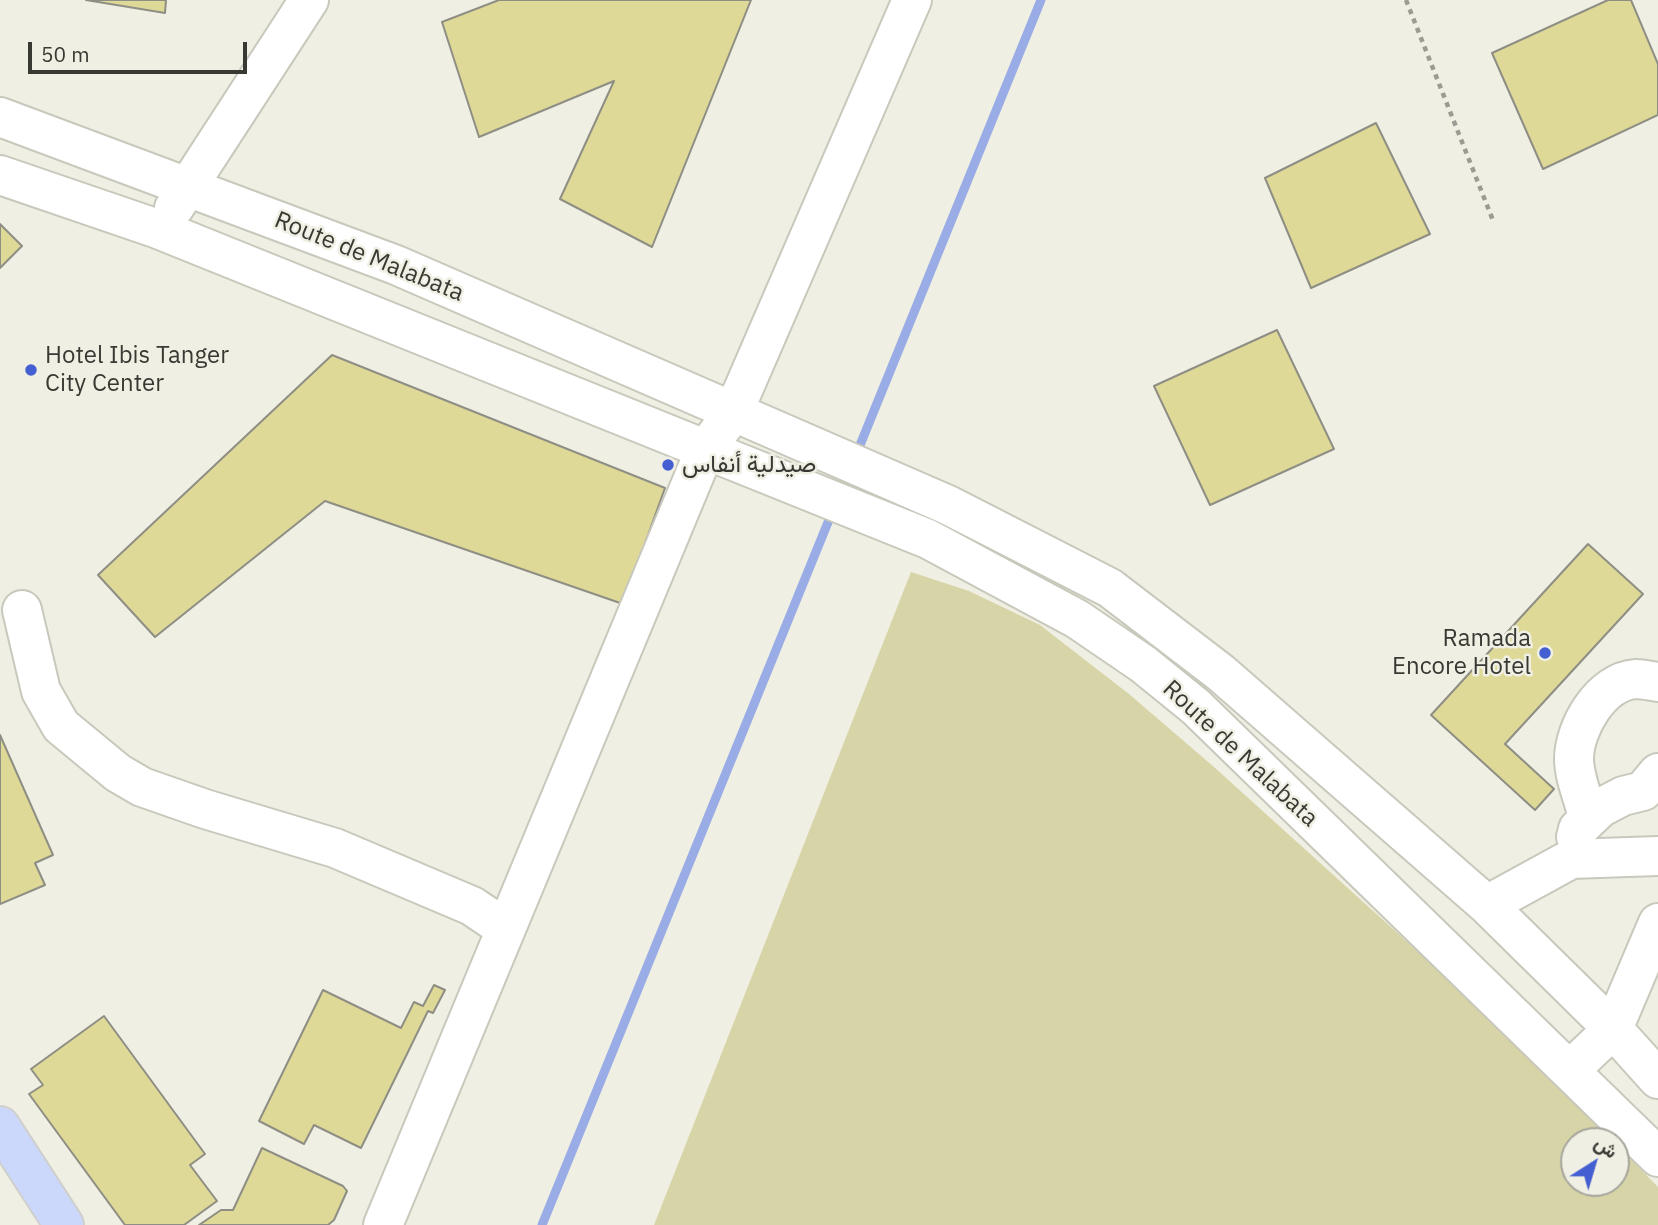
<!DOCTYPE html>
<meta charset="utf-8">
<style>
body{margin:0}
#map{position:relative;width:1658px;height:1225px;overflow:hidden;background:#f0efe3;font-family:"IBM Plex Sans",Vazirmatn,sans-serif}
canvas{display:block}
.north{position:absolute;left:1560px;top:1127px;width:70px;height:70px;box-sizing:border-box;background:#f0efe3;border:2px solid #a7a69d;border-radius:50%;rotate:37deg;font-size:19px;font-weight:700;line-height:28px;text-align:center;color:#393934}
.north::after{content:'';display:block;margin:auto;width:24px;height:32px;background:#445fd2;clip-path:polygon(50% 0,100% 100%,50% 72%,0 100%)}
.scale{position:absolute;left:28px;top:42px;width:219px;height:32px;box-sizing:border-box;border:4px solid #393934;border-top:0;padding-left:9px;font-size:21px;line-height:24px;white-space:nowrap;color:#393934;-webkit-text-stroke:5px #f0efe3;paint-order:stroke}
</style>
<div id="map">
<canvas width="1658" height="1225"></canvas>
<div class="north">ش</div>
<div class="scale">50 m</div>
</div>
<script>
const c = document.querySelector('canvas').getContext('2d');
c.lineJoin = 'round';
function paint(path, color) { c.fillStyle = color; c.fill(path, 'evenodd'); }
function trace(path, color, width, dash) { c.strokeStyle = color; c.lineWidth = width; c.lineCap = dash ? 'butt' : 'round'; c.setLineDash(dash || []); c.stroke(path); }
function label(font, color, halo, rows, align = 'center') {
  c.font = font + ' "IBM Plex Sans",Vazirmatn,sans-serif'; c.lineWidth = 5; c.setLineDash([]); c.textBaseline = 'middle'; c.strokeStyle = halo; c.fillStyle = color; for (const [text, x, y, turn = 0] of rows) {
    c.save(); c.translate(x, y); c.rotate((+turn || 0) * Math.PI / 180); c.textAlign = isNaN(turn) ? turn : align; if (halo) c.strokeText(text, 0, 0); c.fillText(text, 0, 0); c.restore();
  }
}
paint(new Path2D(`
 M911,572L969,591L1040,625L1129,694L1214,767L1487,1014L1613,1141H1574V1183H1616V1144L1658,1187V1225H654Z`), '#d7d4a7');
trace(new Path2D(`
 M856,455L1041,0
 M542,1225L833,510`), '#99ace5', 9);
const building = new Path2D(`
 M86,0H166L165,13Z
 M499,0H751L652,247L560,199L614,81L479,137L442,22Z
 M1608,0H1631L1658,64V115L1543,169L1492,53Z
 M1376,123L1430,234L1311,288L1265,178Z
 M0,224L22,246L0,268Z
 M1277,330L1334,449L1210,505L1154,386Z
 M332,355L665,488L623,604L325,501L155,637L98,575Z
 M1588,544L1643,594L1505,744L1554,789L1535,810L1431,715Z
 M0,735L53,855L35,863L45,885L0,904Z
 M434,985L445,990L433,1013L428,1011L361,1148L314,1125L304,1144L259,1121L323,990L401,1028L414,1002L423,1006Z
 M104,1016L205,1154L190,1165L217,1201L184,1225H125L29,1094L43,1085L31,1069Z
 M262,1148L343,1186L347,1191L334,1220L328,1225H199L221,1210H233Z`);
paint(building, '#ded997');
trace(building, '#8f8e84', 2);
const minor = new Path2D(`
 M0,117L396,265L948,505L1110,588L1221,673L1487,905L1613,1029L1658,1079
 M0,175L158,229L928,539L1077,619L1143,664L1196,707L1658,1157
 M174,208L309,0
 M22,610L41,691L61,726L118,773L142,787L205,809L335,848L472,906L506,929
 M1588,818C1584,799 1574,778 1574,759C1574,728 1601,681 1636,679C1643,679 1651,681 1658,682
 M1576,837L1578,829L1600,808L1623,796L1643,791L1658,773
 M1487,905L1571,859L1658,856
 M1570,1070L1613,1029L1658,923
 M383,1225L705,450L733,413L912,0`);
const major = new Path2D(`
 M0,1126L64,1225`);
trace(minor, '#c8c8bc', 42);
trace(major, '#cfcfce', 42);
trace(new Path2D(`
 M1406,0L1494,223`), '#9c9b93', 4.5, [5, 5]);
trace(minor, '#fff', 38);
trace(major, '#cbd8fb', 38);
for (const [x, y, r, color] of [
 [31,370,7,"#445fd2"],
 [668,465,7,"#445fd2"],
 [1545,653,7,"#445fd2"]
]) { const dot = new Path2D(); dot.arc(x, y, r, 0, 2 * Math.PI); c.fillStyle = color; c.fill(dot); trace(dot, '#f0efe3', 2.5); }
label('24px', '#393934', '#f0efe3', [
 ["Route de Malabata",369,257,22],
 ["Route de Malabata",1240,754,43]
]);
label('24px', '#393934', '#f0efe3', [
 ["Hotel Ibis Tanger",45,356],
 ["City Center",45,384],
 ["صيدلية أنفاس",682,465],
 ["Ramada",1531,639,"right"],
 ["Encore Hotel",1531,667,"right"]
], 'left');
</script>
